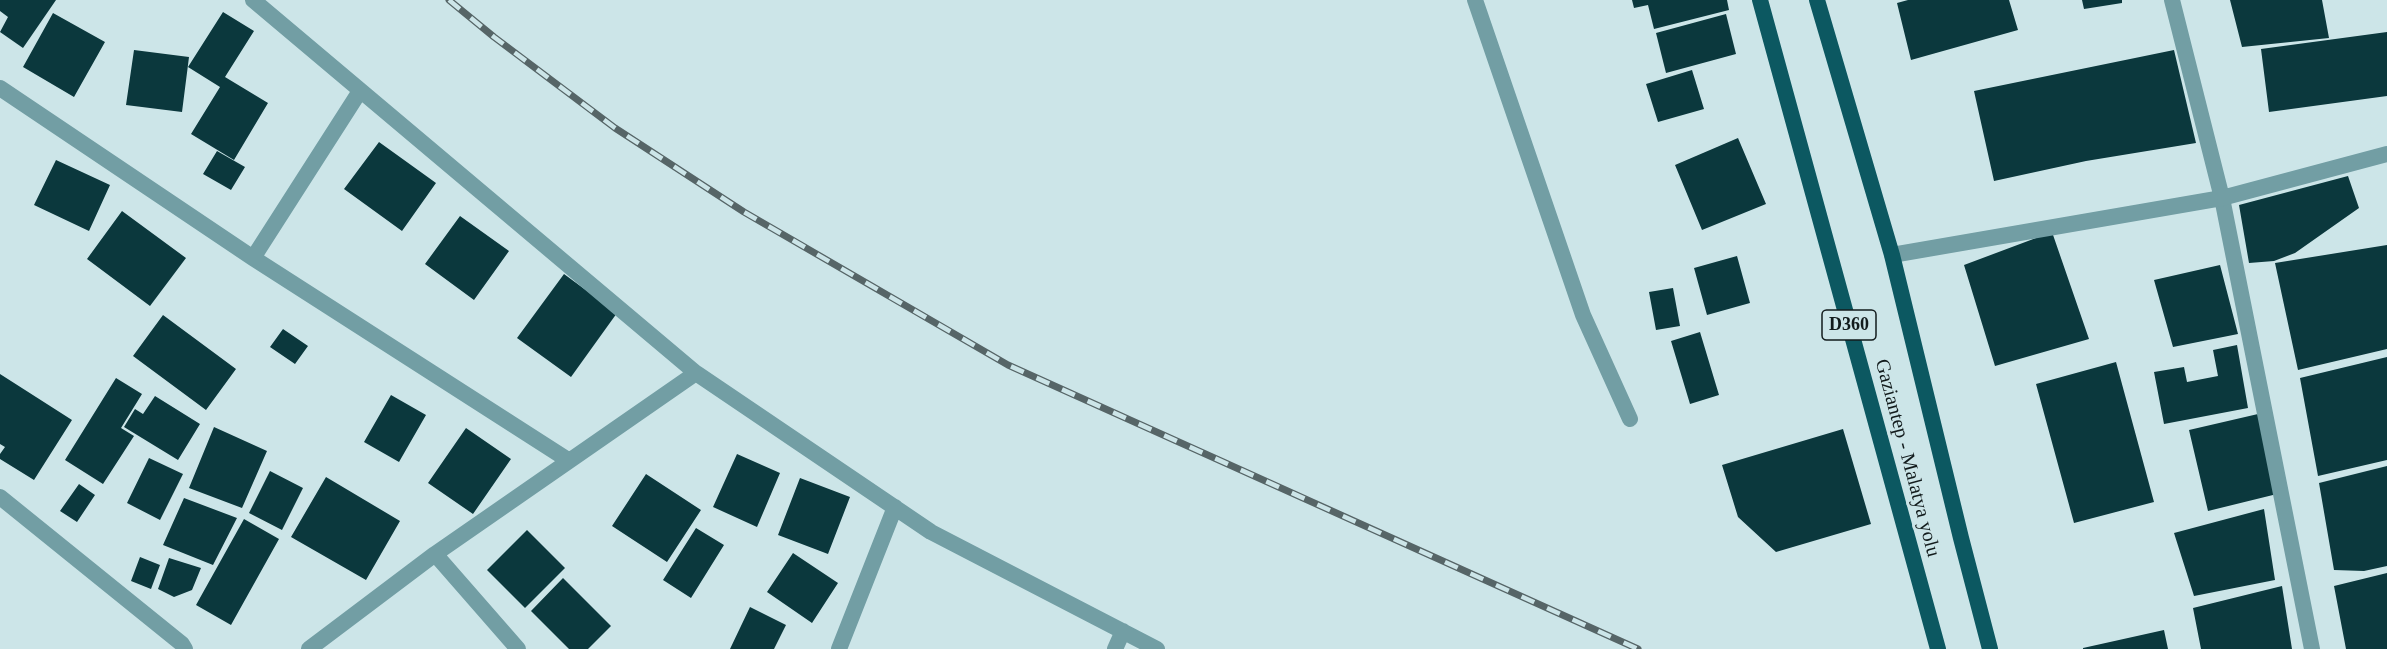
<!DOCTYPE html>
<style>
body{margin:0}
canvas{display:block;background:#cce5e8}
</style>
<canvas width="2387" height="649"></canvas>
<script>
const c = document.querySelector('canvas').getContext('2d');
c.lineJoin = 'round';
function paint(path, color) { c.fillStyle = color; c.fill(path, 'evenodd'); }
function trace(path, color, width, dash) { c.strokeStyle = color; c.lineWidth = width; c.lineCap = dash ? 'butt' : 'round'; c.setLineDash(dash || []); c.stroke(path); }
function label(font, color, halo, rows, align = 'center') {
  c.font = font + ' "Times New Roman",serif'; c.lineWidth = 6; c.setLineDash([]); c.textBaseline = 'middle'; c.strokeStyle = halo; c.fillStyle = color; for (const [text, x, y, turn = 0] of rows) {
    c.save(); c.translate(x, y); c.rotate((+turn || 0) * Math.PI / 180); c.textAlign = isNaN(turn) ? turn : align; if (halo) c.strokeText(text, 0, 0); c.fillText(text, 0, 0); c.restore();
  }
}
paint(new Path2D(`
 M0,0H56L23,48L0,32L8,17L0,11Z
 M1632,0H1727L1729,10L1654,29L1648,5L1634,8Z
 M1908,0H2009L2018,30L1911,60L1897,3Z
 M2082,0H2122V3L2084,9Z
 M2230,0H2322L2329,38L2242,47Z
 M223,12L254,31L225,77L268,103L234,160L191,134L220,87L188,67Z
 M53,13L105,42L74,97L23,67Z
 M1726,14L1736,54L1666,73L1656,33Z
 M2387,32V96L2269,112L2261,49Z
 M134,50L189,57L182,112L126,105Z
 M2174,50L2196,143L2086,161L1994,181L1974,91Z
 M1692,70L1704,109L1658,122L1646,84Z
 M1738,138L1766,204L1702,230L1675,165Z
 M379,142L436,183L402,231L344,189Z
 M217,151L245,167L231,190L203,174Z
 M56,160L110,185L89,231L34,205Z
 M2348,176L2359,208L2295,253L2274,261L2249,263L2239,205Z
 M122,211L186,258L150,306L87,259Z
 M460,216L509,251L474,300L425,264Z
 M2052,232L2089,339L1995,366L1964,265Z
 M2387,245V349L2298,370L2275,263Z
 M1737,256L1750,303L1707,315L1694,268Z
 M2220,265L2238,334L2173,347L2154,280Z
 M564,274L617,313L571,377L517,338Z
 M1673,288L1680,326L1656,330L1649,292Z
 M163,315L236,369L206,410L133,356Z
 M283,329L308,346L295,364L270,347Z
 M1700,332L1719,395L1690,404L1671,341Z
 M2237,345L2248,408L2164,424L2154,372L2184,367L2187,382L2218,376L2213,350Z
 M2387,357V460L2318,476L2300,378Z
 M2116,362L2154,502L2074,523L2036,384Z
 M0,374L72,420L34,480L0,459V454L5,447L0,444Z
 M116,378L142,394L121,428L134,436L103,484L65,460Z
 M391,395L426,415L399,462L364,442Z
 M155,396L200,424L178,460L124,427L135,409L143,414Z
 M2258,414L2277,494L2208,511L2189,430Z
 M214,427L267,451L242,508L189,488Z
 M466,428L511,459L473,514L428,483Z
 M1843,429L1871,524L1776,552L1738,517L1722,465Z
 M737,454L780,473L757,527L713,507Z
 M149,458L183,474L160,520L127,503Z
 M2387,466V566L2364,571L2334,570L2319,483Z
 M270,471L303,488L282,530L249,513Z
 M646,474L701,510L667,562L612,526Z
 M326,477L400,521L366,580L291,537Z
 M800,478L850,497L828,554L778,535Z
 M79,484L95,495L77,522L60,511Z
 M184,498L237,518L213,565L163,545Z
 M2264,509L2275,580L2194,596L2174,533Z
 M244,519L279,539L231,625L196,605Z
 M696,528L724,545L691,598L663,580Z
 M527,530L565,568L525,608L487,570Z
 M793,553L838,583L812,623L767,592Z
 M140,557L160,565L151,589L131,581Z
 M169,558L201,568L192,590L174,597L158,589Z
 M2387,573V649H2346L2334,586Z
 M563,578L611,626L588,649H569L531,611Z
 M2282,586L2292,649H2201L2193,608Z
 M750,607L786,625L774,649H730Z
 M2164,630L2168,649H2083V648Z`), '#0b383d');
trace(new Path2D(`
 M253,0L696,373
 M1475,0L1583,315L1630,419
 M0,88L253,258L568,460
 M2222,198L2312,649
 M253,258L360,91
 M0,497L182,644L185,649
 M435,554L518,649
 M309,649L435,554L696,373L931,532L1157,649
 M839,649L895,507
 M1115,649L1123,631`), '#729ea4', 16);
trace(new Path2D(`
 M2172,0L2222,198
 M1892,255L2222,198L2387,154`), '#729ea4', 16);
trace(new Path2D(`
 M1760,0L1938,649
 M1817,0L1892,255L1961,538L1990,649`), '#0c5861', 16);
const rail = new Path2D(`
 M449,0L494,37L615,128L744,212L1008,365L1638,649`);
trace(rail, '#566567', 7);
trace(rail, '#cce5e8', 4.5, [14]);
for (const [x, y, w] of [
 [1849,325,54]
]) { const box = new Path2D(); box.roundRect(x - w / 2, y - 15, w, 30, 4.5); c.fillStyle = '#cce5e8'; c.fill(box); trace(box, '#121b1c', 1.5); }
label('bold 18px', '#121b1c', null, [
 ["D360",1849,325]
]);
label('20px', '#121b1c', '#cce5e8', [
 ["Gaziantep - Malatya yolu",1907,458,75]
]);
</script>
